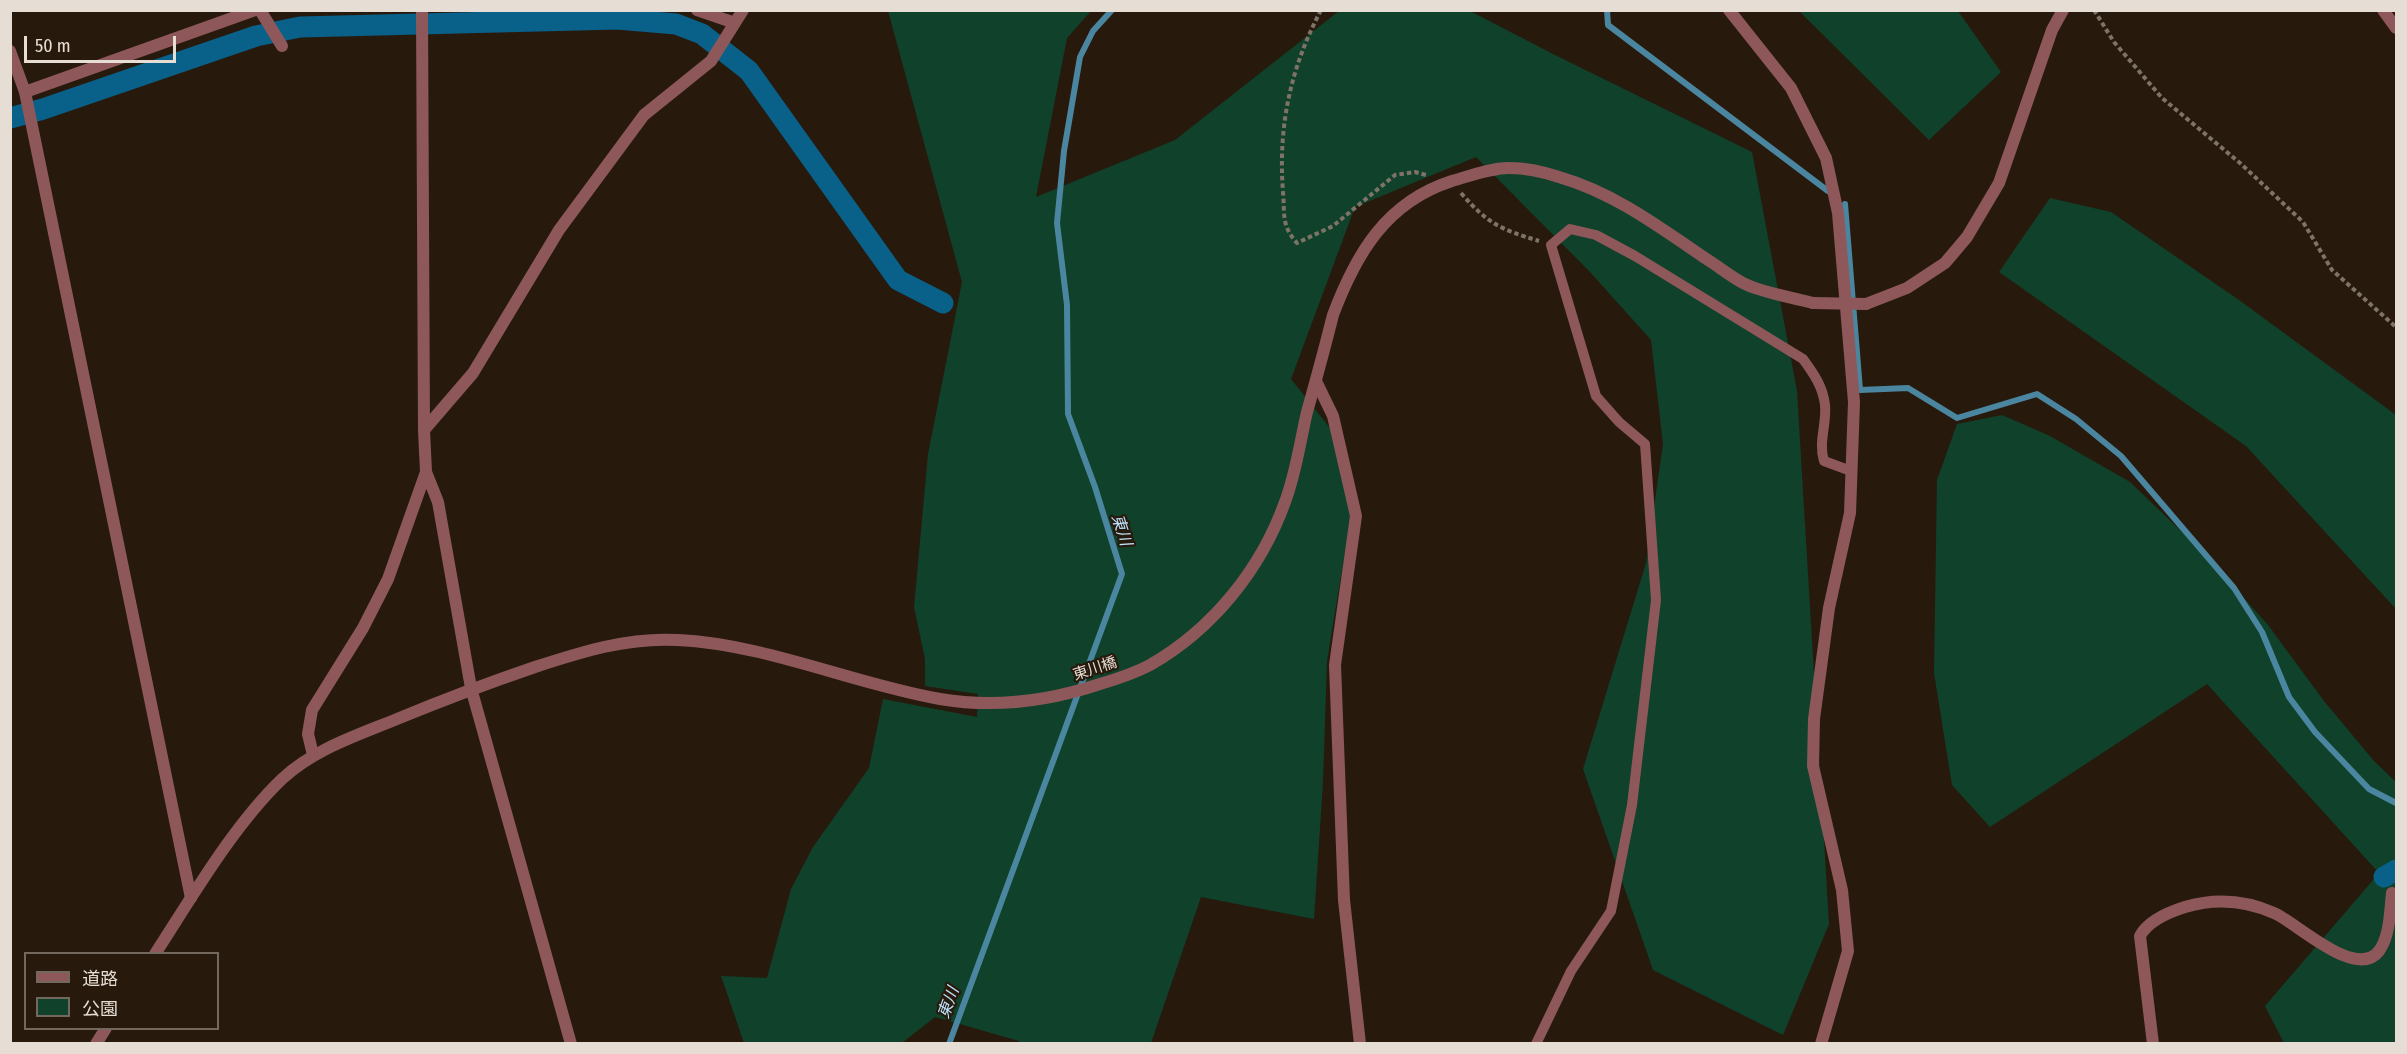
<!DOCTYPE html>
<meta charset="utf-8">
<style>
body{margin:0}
#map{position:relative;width:2407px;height:1054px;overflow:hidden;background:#271a0d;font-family:"Fira Sans Condensed","Noto Sans JP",sans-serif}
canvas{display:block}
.frame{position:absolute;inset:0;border:12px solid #e6ddd4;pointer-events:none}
.legend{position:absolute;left:24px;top:952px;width:195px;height:78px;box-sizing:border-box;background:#271a0d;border:2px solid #73685d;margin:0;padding:8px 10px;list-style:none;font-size:18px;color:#e6ddd4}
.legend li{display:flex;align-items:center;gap:12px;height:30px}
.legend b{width:30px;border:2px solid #73685d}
.scale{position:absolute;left:24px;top:36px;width:152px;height:27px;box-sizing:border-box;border:3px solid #e6ddd4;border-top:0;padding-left:8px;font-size:18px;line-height:21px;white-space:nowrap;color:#e6ddd4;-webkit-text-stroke:4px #271a0d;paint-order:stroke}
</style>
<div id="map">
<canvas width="2407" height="1054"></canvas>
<div class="frame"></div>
<ul class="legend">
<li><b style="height:8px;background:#8e585a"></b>道路</li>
<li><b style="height:16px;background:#10412a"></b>公園</li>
</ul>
<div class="scale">50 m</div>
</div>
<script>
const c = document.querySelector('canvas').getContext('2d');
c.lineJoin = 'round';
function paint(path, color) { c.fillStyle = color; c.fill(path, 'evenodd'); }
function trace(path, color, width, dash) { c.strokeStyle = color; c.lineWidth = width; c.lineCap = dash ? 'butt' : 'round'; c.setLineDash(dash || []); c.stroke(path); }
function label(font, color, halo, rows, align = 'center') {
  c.font = font + ' "Fira Sans Condensed","Noto Sans JP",sans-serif'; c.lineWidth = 4.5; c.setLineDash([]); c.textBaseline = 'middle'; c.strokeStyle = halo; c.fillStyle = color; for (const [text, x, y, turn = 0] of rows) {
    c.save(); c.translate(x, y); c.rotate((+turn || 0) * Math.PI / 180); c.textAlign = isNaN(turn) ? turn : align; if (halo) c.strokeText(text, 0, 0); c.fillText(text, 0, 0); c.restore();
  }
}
paint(new Path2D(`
 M888,11H1091L1067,38L1036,197L1175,140L1339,11H1470L1555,55L1752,152L1797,391L1829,924L1783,1035L1653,970L1583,769L1646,563L1663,444L1651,340L1590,272L1476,157L1355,207L1291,379L1334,433L1351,515L1327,661L1323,782L1314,919L1201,897L1151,1043H1019V1041L935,1017L902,1043H744L721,976L767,978L791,889L813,847L869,768L883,699L977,717L978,694L925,686V659L914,607L928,454L962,282Z
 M1799,11H1958L2001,72L1929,140Z
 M2050,198L2111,212L2239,300L2396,415V609L2246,446L1999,272Z
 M2002,415L2050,436L2130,482L2202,551L2268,625L2324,701L2374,761L2396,782V1043H2284L2265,1006L2379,873L2207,684L1990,827L1952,785L1934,673L1937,480L1957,424Z`), '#10412a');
trace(new Path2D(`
 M1607,10L1608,25L1828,191
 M1845,204L1860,390L1908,388L1957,418L2037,394L2076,419L2121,456L2234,588L2262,632L2289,697L2315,732L2369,789L2396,803
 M949,1044L1122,574L1095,487L1068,414L1067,305L1057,223L1064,151L1080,57L1093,31L1112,10`), '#4b86a0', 6);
trace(new Path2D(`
 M10,118L43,109L256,36L300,27L617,19L676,24L702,34L749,71L898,280L943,303
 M2384,877L2396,870`), '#09618a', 21);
trace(new Path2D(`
 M1321,10C1290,69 1278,127 1283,192C1285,215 1281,225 1297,243L1333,226L1395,175L1415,172L1426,175
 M2094,10L2114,42L2162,98L2240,163L2303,222L2332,270L2396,327
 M1461,193C1488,224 1500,229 1539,241`), '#7e7368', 4, [4.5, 3]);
trace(new Path2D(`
 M1536,1044L1571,971L1611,911L1632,805L1656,600L1645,444L1619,422L1596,396L1551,245L1570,229L1596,235L1635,256L1803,359C1814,374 1823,387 1825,405C1827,424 1818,442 1824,461L1851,471`), '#8e585a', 10);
trace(new Path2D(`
 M260,10L282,46
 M422,10L424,430L426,472L438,502L471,688L571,1044
 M697,10L735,23
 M1729,10L1791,88L1826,158L1838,213L1854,402L1850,513L1829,608L1814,719L1813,766L1842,890L1848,951L1821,1044
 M2383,10L2396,28
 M10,51L25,92L191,898
 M25,92L255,10
 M1317,383L1333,416L1356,516L1335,665L1344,900L1360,1044
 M424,430L473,373L559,230L644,115L711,61L743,10
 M313,755L308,734L312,710L363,628L388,579L426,472
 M2153,1044L2140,936C2148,921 2169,912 2185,907C2215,898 2245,900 2274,913C2296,922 2356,981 2379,951C2390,936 2390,911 2392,893`), '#8e585a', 12);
trace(new Path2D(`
 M1866,304L1907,288L1945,263L1967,237L1999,183L2052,30L2063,10
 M155,954C192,897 233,826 282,779C314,749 358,735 397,719C443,700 488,683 535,667C581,652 628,637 678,640C765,644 854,684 940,699C993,708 1049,701 1100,684C1117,679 1135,673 1150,665C1213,629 1261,569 1285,502C1296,473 1300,442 1307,412C1316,380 1325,347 1333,315C1356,254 1386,202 1452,181C1469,176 1491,168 1509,168C1525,168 1544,172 1559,177C1614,193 1658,226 1705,258C1718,266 1730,276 1743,283C1762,293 1792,297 1813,303
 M96,1044L106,1028`), '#8e585a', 12);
trace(new Path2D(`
 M1813,303L1866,304`), '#8e585a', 12);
label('15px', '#e6ddd4', '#271a0d', [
 ["東川橋",1095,669,-18]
]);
label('italic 16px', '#bde2fb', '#271a0d', [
 ["東川",1121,530,72],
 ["東川",949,1003,-70]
]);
</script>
